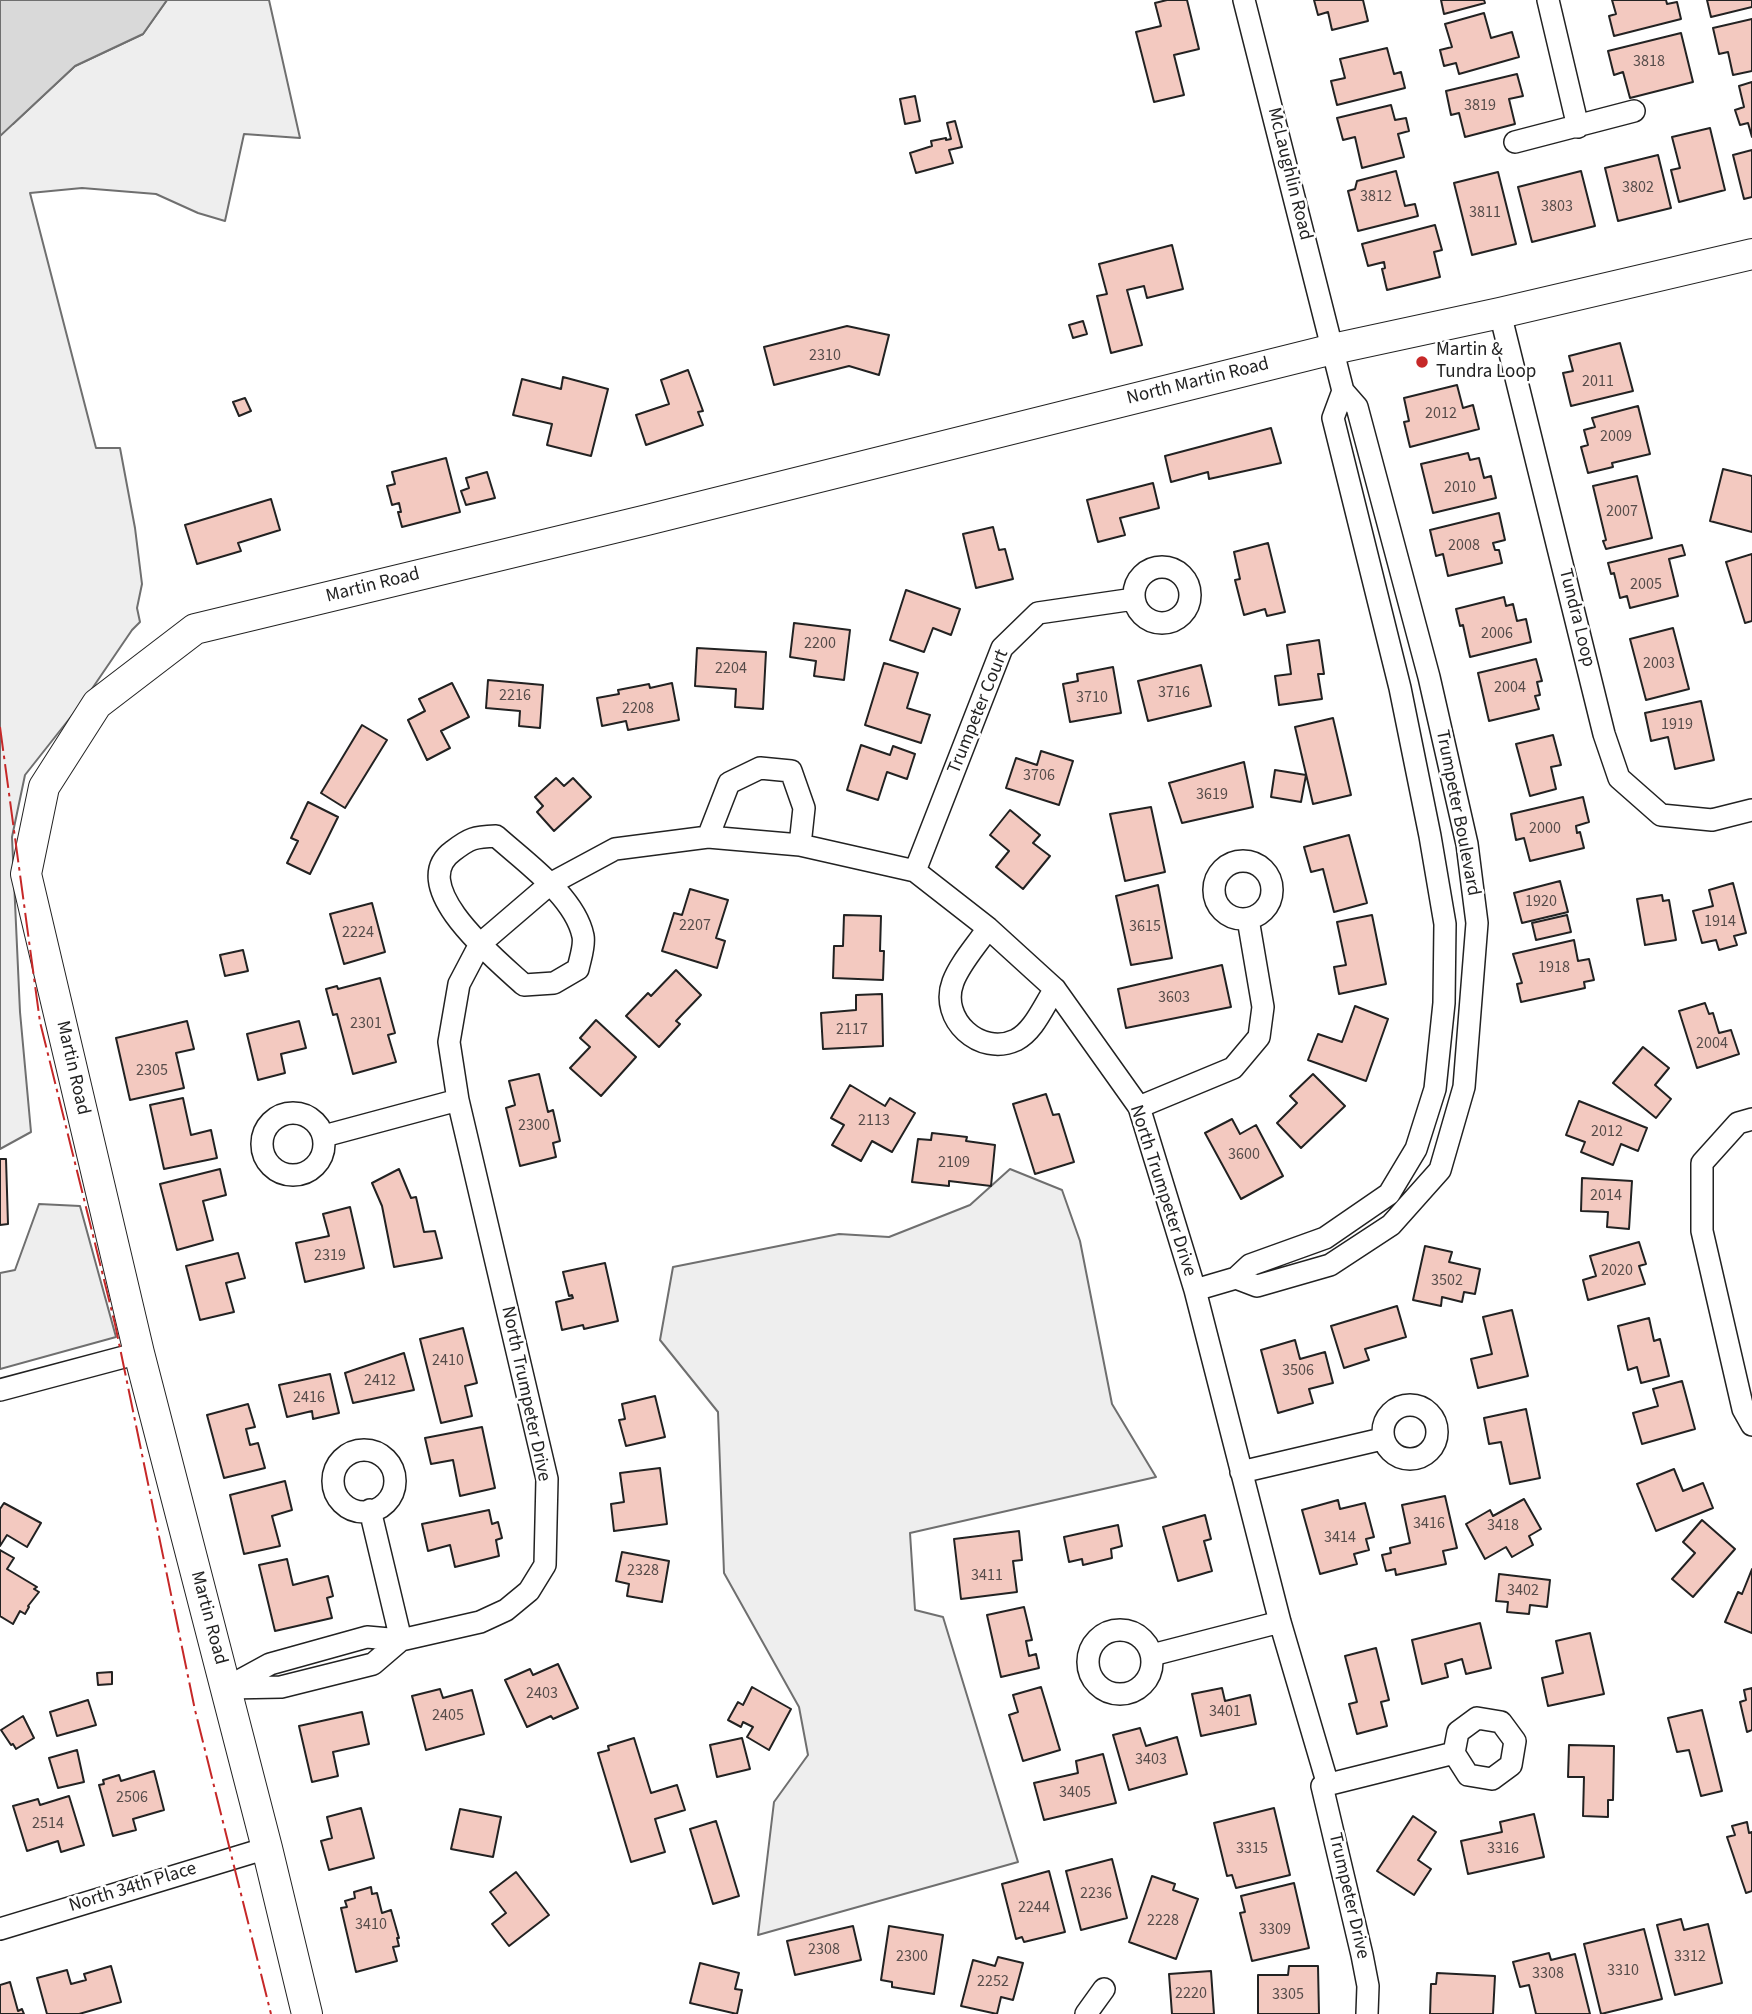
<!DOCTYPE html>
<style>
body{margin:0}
canvas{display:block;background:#fff}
</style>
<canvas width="1752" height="2014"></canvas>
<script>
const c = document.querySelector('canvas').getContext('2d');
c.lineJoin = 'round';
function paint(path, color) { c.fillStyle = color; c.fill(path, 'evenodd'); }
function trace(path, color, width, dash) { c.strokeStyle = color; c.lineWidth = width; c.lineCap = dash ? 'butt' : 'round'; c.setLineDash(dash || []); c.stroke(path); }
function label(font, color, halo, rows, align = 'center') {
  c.font = font + ' "Source Sans 3",sans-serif'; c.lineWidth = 5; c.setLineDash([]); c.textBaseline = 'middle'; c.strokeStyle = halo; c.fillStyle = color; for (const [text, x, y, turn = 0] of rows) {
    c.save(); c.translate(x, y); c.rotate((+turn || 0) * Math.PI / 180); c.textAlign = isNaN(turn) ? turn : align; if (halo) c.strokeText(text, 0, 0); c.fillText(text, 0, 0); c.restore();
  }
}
const green = new Path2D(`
 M167,0H269L300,138L244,134L225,221L198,213L156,194L82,188L30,193L96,448H120L135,528L142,584L137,608L140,622L132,630L85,699L25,775L12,837L20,1012L31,1132L0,1149V75L13,124L75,66L143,34Z
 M1010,1169L1062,1190L1080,1241L1112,1404L1156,1477L910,1533L915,1610L943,1617L1018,1862L758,1935L774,1802L808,1755L799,1707L724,1573L718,1412L660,1340L673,1267L839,1234L889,1237L970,1205Z
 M39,1204L80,1206L116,1337L0,1369V1273L15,1270Z`);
paint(green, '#eee');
trace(green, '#6f6f6f', 2);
const water = new Path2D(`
 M0,0H167L143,34L75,66L0,136Z`);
paint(water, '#d9d9d9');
trace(water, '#6f6f6f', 2);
const building = new Path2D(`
 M1167,0H1187L1199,49L1174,55L1184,95L1154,102L1136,32L1161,26L1155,3Z
 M1314,0H1363L1368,21L1332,30L1328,12L1318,15Z
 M1441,0H1484L1485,3L1444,14Z
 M1612,0H1666L1667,4L1677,2L1681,19L1614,36L1609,16L1616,14Z
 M1707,0H1752V7L1711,17Z
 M1484,13L1491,38L1512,32L1519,57L1459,74L1456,63L1444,66L1440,50L1452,47L1445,24Z
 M1752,19V71L1733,75L1728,52L1719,54L1713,28Z
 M1681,33L1693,82L1630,98L1623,72L1614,75L1608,51Z
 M1387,48L1394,74L1401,72L1405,88L1337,105L1331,81L1345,78L1340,59Z
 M1517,74L1523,96L1509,99L1515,124L1465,137L1459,113L1451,115L1446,91Z
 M1752,82V137L1748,123L1740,125L1735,110L1744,107L1739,86Z
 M915,96L920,121L905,124L900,99Z
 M1391,105L1395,120L1406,118L1409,131L1398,134L1404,157L1362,168L1355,137L1343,140L1337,118Z
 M955,121L962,147L949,150L953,163L916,173L910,153L932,146L931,141L946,138V140L951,139L947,123Z
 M1710,128L1725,190L1679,202L1671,170L1680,168L1672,137Z
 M1752,150V197L1744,199L1733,155Z
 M1658,155L1671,208L1618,221L1605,168Z
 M1396,171L1405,206L1415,204L1418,216L1358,231L1348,191L1355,189L1357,181Z
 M1581,171L1595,226L1532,242L1518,187Z
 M1498,172L1516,244L1472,255L1454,183Z
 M1435,225L1442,250L1434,252L1440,277L1387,290L1382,269L1385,268L1384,262L1368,266L1362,244Z
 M1172,245L1183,289L1147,298L1144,286L1127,290L1142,345L1111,353L1097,296L1107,294L1099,264Z
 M1083,321L1087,334L1073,338L1069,325Z
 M847,326L889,335L879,375L849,366L774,385L764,347Z
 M1620,343L1633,391L1571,406L1563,373L1573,371L1569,356Z
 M688,370L703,411L698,412L703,425L646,445L636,415L669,404L661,380Z
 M563,377L608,389L591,456L547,445L552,424L513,415L522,379L561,389Z
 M1457,385L1463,408L1473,405L1479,429L1410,447L1404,422L1409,421L1404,398Z
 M245,398L251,411L239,416L233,402Z
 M1638,406L1650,454L1612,463L1613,467L1588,473L1581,447L1588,445L1584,430L1595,427L1592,418Z
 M1271,428L1281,463L1209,479L1208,472L1171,482L1165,456Z
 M1468,453L1470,460L1479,458L1484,478L1491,476L1496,498L1433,513L1421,464Z
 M446,458L460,512L402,527L398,512H401L399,503L392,505L387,486L395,484L392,472Z
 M1723,469L1752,476V532L1710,521Z
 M487,472L495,498L466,505L461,491L469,488L466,478Z
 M1637,476L1652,538L1606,549L1603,541L1606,540L1593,486Z
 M1153,483L1159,508L1120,518L1125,535L1098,542L1087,500Z
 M271,499L280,530L238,543L241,551L197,564L185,525Z
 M1499,513L1505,540L1493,543L1495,550H1499L1502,563L1448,576L1443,554L1436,556L1430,530Z
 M993,527L999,550L1005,549L1013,579L976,588L963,534Z
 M1268,543L1285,612L1267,616L1265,609L1244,615L1235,580L1240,579L1234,552Z
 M1682,545L1685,555L1669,559L1678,596L1630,608L1627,596L1620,598L1614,573L1611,574L1608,563Z
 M1752,554V621L1745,623L1726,562Z
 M906,590L960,609L951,635L933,628L924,652L890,640Z
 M1504,597L1506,606L1513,604L1517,621L1526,619L1531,642L1470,657L1463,625L1460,626L1456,609Z
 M794,623L850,630L844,680L814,676L816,661L790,657Z
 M1673,628L1689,689L1646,700L1630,639Z
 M1319,640L1324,674H1318L1322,699L1279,705L1275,676L1291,674L1287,645Z
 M697,648L766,652L763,709L735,707L736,689L695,686Z
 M1536,659L1542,681L1537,682L1540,695L1535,696L1539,709L1489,721L1478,673Z
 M884,663L918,673L907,708L930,715L921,743L865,725Z
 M1201,665L1211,706L1148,721L1138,681Z
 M1113,667L1121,713L1070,722L1063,684L1078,681L1077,674Z
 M488,680L543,685L540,728L519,726L520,711L486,708Z
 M452,683L469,717L441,731L450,748L427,760L408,720L425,711L419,699Z
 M672,683L679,720L628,730L626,721L602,726L597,698L619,694L618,690L649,684L650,688Z
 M1701,701L1714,760L1675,769L1668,737L1651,741L1645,713Z
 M1333,718L1351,795L1313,804L1295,727Z
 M362,725L387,740L345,808L321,793Z
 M1553,735L1561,765L1551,767L1556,789L1530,796L1516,744Z
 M861,745L890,755L893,746L915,754L907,779L887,772L878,800L847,790Z
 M1041,751L1073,761L1059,805L1006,788L1016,758L1037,765Z
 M1244,762L1253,807L1182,823L1169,783Z
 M1275,770L1306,775L1301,802L1271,797Z
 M556,778L564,786L573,778L591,797L554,831L537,812L543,806L535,797Z
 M1583,797L1589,822L1576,826L1577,833L1580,832L1584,848L1530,861L1524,838L1516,840L1511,814Z
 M308,802L338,817L310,874L287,863L298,841L291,838Z
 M1151,807L1165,872L1125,881L1110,814Z
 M1010,810L1040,835L1033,843L1050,856L1023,889L996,867L1009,851L990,835Z
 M1349,835L1367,903L1334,912L1323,869L1311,872L1304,847Z
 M1560,881L1568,912L1522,923L1514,893Z
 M1733,883L1746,933L1734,936L1737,945L1719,950L1716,940L1702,943L1693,911L1713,906L1709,890Z
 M1158,885L1172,958L1131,965L1116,896Z
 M690,889L728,900L716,938L725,941L717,968L662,951L674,913L682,915Z
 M1662,895L1663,901L1669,900L1676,940L1645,945L1637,899Z
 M372,903L385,952L344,964L330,914Z
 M844,915L881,916L880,951H884L883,980L833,978L834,946H843Z
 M1372,915L1386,984L1339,994L1334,967L1346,965L1337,922Z
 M1567,915L1571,932L1536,940L1532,923Z
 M1574,940L1578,961L1589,959L1594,980L1584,982L1585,988L1521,1002L1517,984L1522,983L1513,954Z
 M243,950L248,971L225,976L220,955Z
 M1222,965L1231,1007L1126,1028L1118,989Z
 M676,970L701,995L676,1021L680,1024L659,1047L626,1016L648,993L651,996Z
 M380,978L395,1033L388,1035L396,1062L353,1074L337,1014L333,1015L326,989L337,986L338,989Z
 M882,994L883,1046L823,1049L821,1013L856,1010V995Z
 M1705,1003L1709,1014L1713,1013L1719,1033L1731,1030L1739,1054L1697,1068L1679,1011Z
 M1355,1006L1388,1019L1366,1081L1308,1060L1318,1034L1342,1042Z
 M596,1020L636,1057L601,1096L570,1068L590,1047L580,1038Z
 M187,1021L194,1049L176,1053L184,1088L130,1100L116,1038Z
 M299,1021L306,1048L281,1054L285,1073L258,1080L247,1034Z
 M1643,1047L1669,1068L1655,1085L1671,1099L1656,1118L1613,1083Z
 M539,1074L548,1112L553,1110L560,1141L553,1143L556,1157L520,1166L506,1108L515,1105L509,1081Z
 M1313,1074L1345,1106L1301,1148L1277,1123L1297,1103L1290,1096Z
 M850,1085L885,1106L890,1098L915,1113L892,1152L872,1141L861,1161L832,1145L844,1125L831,1118Z
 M1046,1094L1053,1115L1059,1114L1074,1162L1035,1174L1013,1104Z
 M183,1098L191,1135L211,1130L217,1158L164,1169L150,1105Z
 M1579,1101L1647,1128L1638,1151L1621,1144L1613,1165L1581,1152L1585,1142L1566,1135Z
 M1232,1119L1240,1134L1256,1125L1283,1176L1241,1199L1205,1133Z
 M932,1133L967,1137L966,1141L995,1145L991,1186L949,1181V1186L912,1182L918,1139L931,1140Z
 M0,1159H6L8,1224L0,1225Z
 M220,1169L226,1195L203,1201L213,1240L177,1250L160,1184Z
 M399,1169L411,1198L416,1197L424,1232L435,1231L442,1258L394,1267L382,1206L372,1183Z
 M1582,1178L1632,1181L1629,1229L1607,1227L1608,1212L1581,1211Z
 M350,1207L364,1268L305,1282L296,1243L329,1236L323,1214Z
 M1639,1242L1646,1264L1639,1266L1645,1284L1588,1300L1583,1280L1596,1276L1590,1256Z
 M1425,1246L1452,1252L1449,1262L1480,1269L1475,1294L1464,1292L1462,1302L1442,1297L1441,1306L1413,1300Z
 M238,1253L245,1278L226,1283L234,1312L200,1320L186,1266Z
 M605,1263L618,1321L584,1329L583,1325L562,1330L556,1302L573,1298L572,1295L569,1296L563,1272Z
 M1397,1306L1406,1337L1365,1349L1369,1360L1344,1368L1331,1326Z
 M1512,1310L1528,1376L1478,1388L1471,1359L1492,1354L1483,1317Z
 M1649,1318L1654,1341L1660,1339L1669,1376L1641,1383L1637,1367L1628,1370L1618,1326Z
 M463,1328L477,1383L465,1386L472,1416L441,1423L420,1339Z
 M1295,1340L1300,1359L1325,1352L1333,1383L1309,1389L1313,1403L1278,1413L1261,1350Z
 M404,1353L414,1390L353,1403L345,1373Z
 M330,1374L339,1413L313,1419L312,1411L287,1417L279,1385Z
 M1682,1381L1695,1429L1642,1444L1633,1413L1658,1406L1653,1389Z
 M655,1396L665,1437L626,1446L619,1420L625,1419L622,1404Z
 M248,1404L255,1427L246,1429L250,1445L258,1443L265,1468L224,1478L207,1415Z
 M1526,1409L1540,1478L1510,1484L1501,1442L1489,1444L1484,1418Z
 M482,1427L495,1488L460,1496L453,1460L431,1464L425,1438Z
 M660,1468L667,1524L614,1531L611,1504L624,1502L620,1473Z
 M1674,1469L1683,1491L1703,1483L1713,1508L1656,1531L1637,1484Z
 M285,1481L292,1510L272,1516L280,1546L244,1554L230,1495Z
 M1445,1496L1457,1548L1443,1551L1446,1564L1396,1575L1395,1569L1386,1571L1382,1555L1391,1553L1390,1548L1410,1543L1402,1505Z
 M1524,1499L1541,1529L1529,1536L1533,1545L1512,1557L1506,1547L1485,1559L1466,1524L1490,1510L1493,1516Z
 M1338,1500L1340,1509L1365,1503L1374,1537L1366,1539L1369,1550L1354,1554L1357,1564L1320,1574L1302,1510Z
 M4,1503L41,1523L27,1547L7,1535L0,1546V1509Z
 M489,1510L492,1524L498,1522L502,1538L496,1540L499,1556L455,1567L450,1545L428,1551L422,1524Z
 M1205,1515L1211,1539L1204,1541L1212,1571L1178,1581L1163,1527Z
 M1702,1520L1735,1549L1693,1597L1672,1579L1695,1553L1683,1542Z
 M1118,1525L1122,1546L1111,1549L1112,1558L1083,1565L1082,1559L1069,1562L1064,1537Z
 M1019,1531L1022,1560L1013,1561L1017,1592L961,1599L954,1539Z
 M0,1550L14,1558L7,1569L37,1587L34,1589L39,1592L28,1606L29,1607L25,1614L20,1611L13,1624L0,1616Z
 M622,1552L669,1561L662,1602L627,1596L629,1584L616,1581Z
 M287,1559L293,1585L328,1576L333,1596L327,1598L332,1618L275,1631L259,1565Z
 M1752,1569V1633L1725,1622L1738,1592L1742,1594Z
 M1499,1574L1550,1580L1547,1607L1530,1605L1529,1614L1507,1612L1508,1602L1496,1601Z
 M1024,1607L1032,1640L1026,1641L1029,1656L1036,1654L1039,1668L1001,1677L987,1615Z
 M1480,1623L1491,1668L1466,1674L1462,1659L1445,1664L1448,1677L1422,1684L1412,1640Z
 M1590,1633L1604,1694L1548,1706L1542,1678L1563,1673L1556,1641Z
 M1376,1648L1389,1700L1381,1702L1387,1726L1357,1734L1349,1704L1357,1702L1345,1656Z
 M558,1664L578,1708L553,1719L551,1716L527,1727L505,1680L530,1669L533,1675Z
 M112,1672V1684L98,1685L97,1673Z
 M752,1687L791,1709L769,1750L747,1737L753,1727L743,1722L741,1727L728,1720L738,1702L743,1705Z
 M1041,1687L1060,1750L1023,1761L1009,1715L1018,1712L1013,1695Z
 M1222,1688L1225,1701L1250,1695L1256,1724L1201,1736L1192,1694Z
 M1752,1688V1730L1747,1732L1740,1702L1746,1700L1744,1690Z
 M440,1689L443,1698L472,1690L484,1734L426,1750L412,1696Z
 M88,1700L96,1725L57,1736L50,1712Z
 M1702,1710L1722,1791L1701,1796L1689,1750L1677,1752L1668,1718Z
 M362,1712L369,1744L333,1752L338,1776L312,1782L299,1726Z
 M23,1716L34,1738L16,1749L13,1744L11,1745L1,1730Z
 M1140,1728L1146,1746L1177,1737L1187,1774L1129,1790L1113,1735Z
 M634,1738L651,1793L677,1785L685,1810L655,1819L665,1852L631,1862L598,1753L609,1750L608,1746Z
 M742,1738L750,1769L717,1777L710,1745Z
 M1569,1745L1614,1746L1613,1800H1608V1817L1583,1816L1584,1777H1568Z
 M77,1750L84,1782L58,1788L49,1758Z
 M1103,1754L1116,1803L1044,1820L1034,1783L1078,1773L1076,1761Z
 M154,1771L164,1810L133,1819L136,1830L113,1836L99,1785L104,1784L103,1780L119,1775L121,1781Z
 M69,1796L84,1845L61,1852L58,1841L27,1851L13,1806L38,1799L40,1805Z
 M361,1808L374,1858L329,1870L321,1841L332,1838L327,1817Z
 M1274,1808L1290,1875L1236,1888L1232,1875L1227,1876L1214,1823Z
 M460,1809L501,1817L493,1857L451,1849Z
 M1534,1814L1544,1857L1468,1874L1461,1841L1502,1832L1500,1822Z
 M1413,1816L1436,1832L1418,1860L1431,1869L1414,1895L1377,1871Z
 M716,1821L739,1896L713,1904L690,1829Z
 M1747,1822L1749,1833L1752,1832V1891L1746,1893L1727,1837L1735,1835L1732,1826Z
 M1112,1859L1127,1918L1081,1930L1066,1871Z
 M1049,1871L1065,1932L1024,1942L1022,1937L1016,1939L1002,1884Z
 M516,1872L549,1915L509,1946L492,1924L506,1913L490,1892Z
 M1152,1876L1175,1884L1173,1890L1198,1899L1176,1959L1129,1942Z
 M1294,1883L1309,1948L1252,1961L1240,1913L1245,1912L1241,1896Z
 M371,1887L372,1894L377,1893L382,1913L391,1910L399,1938H397L399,1946L393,1947L397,1961L356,1972L341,1908L347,1907L345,1901L355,1898L354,1892Z
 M1681,1919L1684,1930L1708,1924L1722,1983L1675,1995L1657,1925Z
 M853,1926L861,1960L795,1975L787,1941Z
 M889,1926L943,1935L934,1994L892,1987V1982L881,1980Z
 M1644,1929L1662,1999L1601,2014L1584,1944Z
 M1549,1953L1551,1960L1575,1954L1590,2014H1536L1529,1985L1520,1987L1513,1962Z
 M998,1957L1023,1963L1013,2000L1001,1997L997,2014L961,2006L973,1960L995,1966Z
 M700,1963L739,1973L735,1989L742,1990L737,2014L690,2003Z
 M111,1966L121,2002L79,2014H47L37,1978L67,1970L71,1984L86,1980L84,1974Z
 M1289,1966H1318L1319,2014H1258V1975H1288Z
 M1211,1971L1214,2014H1172L1169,1974Z
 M1437,1973L1495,1976L1493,2014H1430L1431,1984H1436Z
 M10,1982L18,2011L22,2009L24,2014H0V1985Z`);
paint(building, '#f3c9c0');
trace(building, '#222', 2);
const street = new Path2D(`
 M1548,0L1578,127
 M1515,142L1634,111
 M1500,313L1604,734L1619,778L1661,815L1712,820L1752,810
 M1134 595a28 28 0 1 1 56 0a28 28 0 1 1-56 0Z
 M496,836C525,862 575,897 583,936C585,946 580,959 578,969L554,983L524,985C499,962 404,886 453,851C470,838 474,837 496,836Z
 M708,837L729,783L760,768L791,771L804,808L800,845
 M1214 890a29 29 0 1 1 58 0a29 29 0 1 1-58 0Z
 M915,871L1002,648L1038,613L1134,599
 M988,928C977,945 960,963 953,982C939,1019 980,1057 1016,1040C1034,1031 1044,1005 1055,989
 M1139,1107L1233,1068L1259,1037L1263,1007L1248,919
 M262 1144a31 31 0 1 1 62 0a31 31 0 1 1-62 0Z
 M1752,1119L1738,1123L1702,1163V1231L1743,1409L1752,1425
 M324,1136L458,1100
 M1236,1278L1257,1286L1330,1265L1391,1225L1440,1170L1464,1087L1477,923L1467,844L1429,677L1357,407L1343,391L1244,0
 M1195,1290L1236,1278L1250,1265L1325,1238L1389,1194L1416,1149L1435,1089L1444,1003L1445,924L1430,836L1400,688L1333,418L1343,391
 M0,1390L139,1353
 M1383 1432a27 27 0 1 1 54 0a27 27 0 1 1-54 0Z
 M333 1481a31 31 0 1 1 62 0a31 31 0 1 1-62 0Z
 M1241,1472L1382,1439
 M370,1510L401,1640
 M1088 1662a32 32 0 1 1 64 0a32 32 0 1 1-64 0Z
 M1152,1655L1280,1622
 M226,1688L270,1664L367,1637L401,1640L480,1622L506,1610L529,1591L545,1565L547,1479L458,1100L449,1042L459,984L480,944L550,884L615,849L708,837L800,845L915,871L988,928L1055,989L1139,1107L1195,1290L1280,1622L1328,1785
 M228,1688L281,1687L373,1664L401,1640
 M1477,1718L1501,1722L1515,1741L1511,1765L1492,1779L1468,1775L1454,1753L1458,1732Z
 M0,1929L267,1848
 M1086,2014L1104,1989
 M1367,2014L1368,1986L1362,1955L1322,1786L1454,1753`);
const secondary = new Path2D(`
 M307,2014L267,1848L139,1353L26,874L44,787L97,704L195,629L647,520L1333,349L1500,313L1752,254`);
trace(street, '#222', 24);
trace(secondary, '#222', 32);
trace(street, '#fff', 21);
trace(secondary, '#fff', 30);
trace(new Path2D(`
 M0,727L40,1022L115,1324L195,1710L271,2014`), '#c62828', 2, [24, 5, 3.5, 5]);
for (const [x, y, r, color] of [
 [1422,362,7,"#c62828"]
]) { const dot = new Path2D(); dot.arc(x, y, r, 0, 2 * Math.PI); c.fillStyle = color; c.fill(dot); trace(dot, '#fff', 2.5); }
label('16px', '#564c4a', null, [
 ["3818",1649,62],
 ["3819",1480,106],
 ["3802",1638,188],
 ["3812",1376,197],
 ["3803",1557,207],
 ["3811",1485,213],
 ["2310",825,356],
 ["2011",1598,382],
 ["2012",1441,414],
 ["2009",1616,437],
 ["2010",1460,488],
 ["2007",1622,512],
 ["2008",1464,546],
 ["2005",1646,585],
 ["2006",1497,634],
 ["2200",820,644],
 ["2003",1659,664],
 ["2204",731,669],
 ["2004",1510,688],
 ["3716",1174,693],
 ["2216",515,696],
 ["3710",1092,698],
 ["2208",638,709],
 ["1919",1677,725],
 ["3706",1039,776],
 ["3619",1212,795],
 ["2000",1545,829],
 ["1920",1541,902],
 ["1914",1720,922],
 ["2207",695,926],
 ["3615",1145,927],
 ["2224",358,933],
 ["1918",1554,968],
 ["3603",1174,998],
 ["2301",366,1024],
 ["2117",852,1030],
 ["2004",1712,1044],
 ["2305",152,1071],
 ["2113",874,1121],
 ["2300",534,1126],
 ["2012",1607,1132],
 ["3600",1244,1155],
 ["2109",954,1163],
 ["2014",1606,1196],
 ["2319",330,1256],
 ["2020",1617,1271],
 ["3502",1447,1281],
 ["2410",448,1361],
 ["3506",1298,1371],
 ["2412",380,1381],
 ["2416",309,1398],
 ["3416",1429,1524],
 ["3418",1503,1526],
 ["3414",1340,1538],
 ["2328",643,1571],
 ["3411",987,1576],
 ["3402",1523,1591],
 ["2403",542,1694],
 ["3401",1225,1712],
 ["2405",448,1716],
 ["3403",1151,1760],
 ["3405",1075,1793],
 ["2506",132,1798],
 ["2514",48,1824],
 ["3315",1252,1849],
 ["3316",1503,1849],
 ["2236",1096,1894],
 ["2244",1034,1908],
 ["2228",1163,1921],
 ["3410",371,1925],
 ["3309",1275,1930],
 ["2308",824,1950],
 ["2300",912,1957],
 ["3312",1690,1957],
 ["3310",1623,1971],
 ["3308",1548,1974],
 ["2252",993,1982],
 ["2220",1191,1994],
 ["3305",1288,1995]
]);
label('19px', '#222', '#fff', [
 ["McLaughlin Road",1289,174,76],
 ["North Martin Road",1198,382,-14],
 ["Martin Road",373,586,-14],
 ["Tundra Loop",1576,618,76],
 ["Trumpeter Court",979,712,-68],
 ["Trumpeter Boulevard",1457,813,79],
 ["Martin Road",72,1068,77],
 ["North Trumpeter Drive",1162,1191,72],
 ["North Trumpeter Drive",525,1394,78],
 ["Martin Road",208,1618,75],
 ["North 34th Place",133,1888,-17],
 ["Trumpeter Drive",1348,1896,77]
]);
label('19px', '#222', '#fff', [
 ["Martin &",1436,351],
 ["Tundra Loop",1436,373]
], 'left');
</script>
